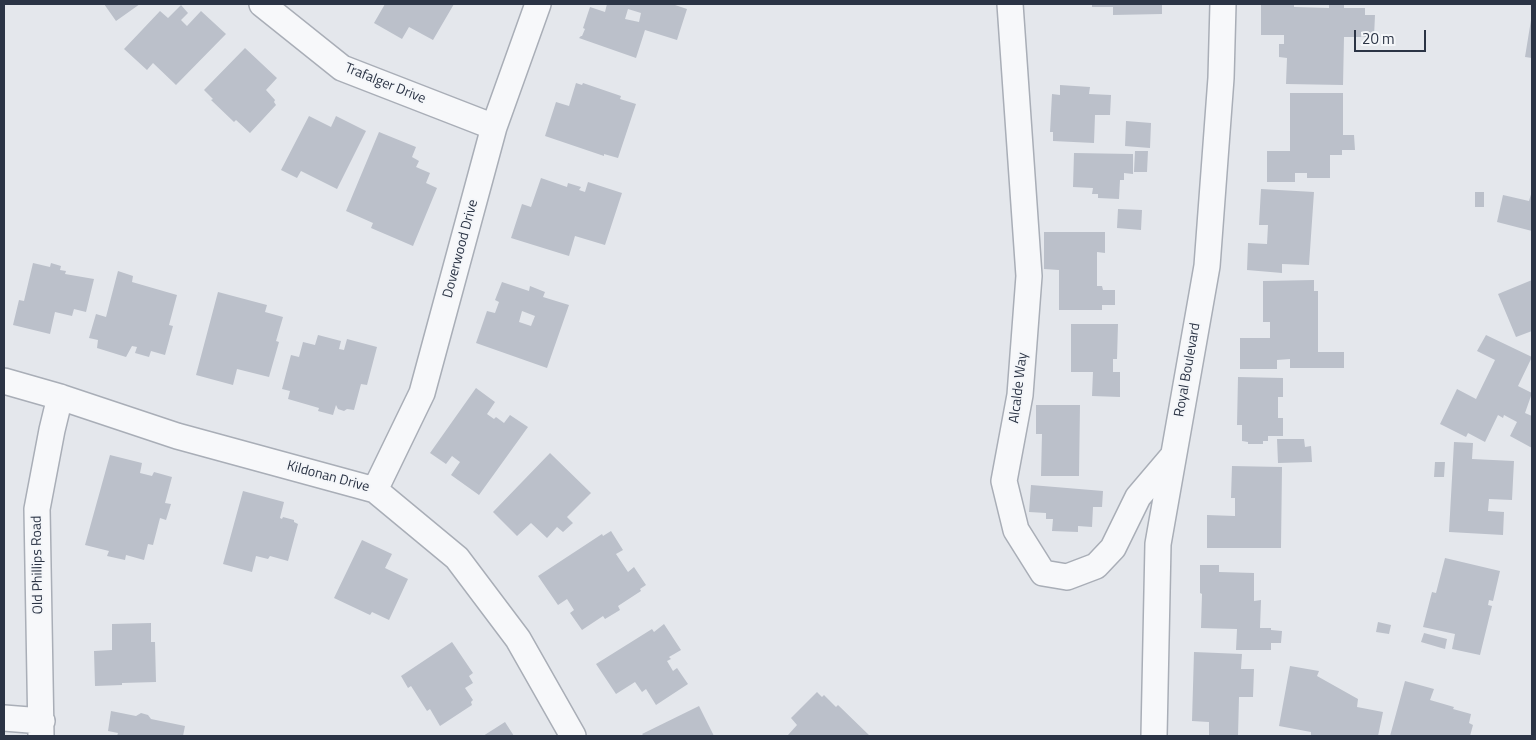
<!DOCTYPE html>
<style>
body{margin:0}
#map{position:relative;width:1536px;height:740px;overflow:hidden;background:#e4e7ec;font-family:"Titillium Web",sans-serif}
canvas{display:block}
.frame{position:absolute;inset:0;border:5px solid #2b3445;pointer-events:none}
.scale{position:absolute;left:1354px;top:30px;width:72px;height:22px;box-sizing:border-box;border:2px solid #2b3445;border-top:0;padding-left:6px;font-size:15px;line-height:18px;white-space:nowrap;color:#2b3445;-webkit-text-stroke:4px #f4f6f9;paint-order:stroke}
</style>
<div id="map">
<canvas width="1536" height="740"></canvas>
<div class="frame"></div>
<div class="scale">20 m</div>
</div>
<script>
const c = document.querySelector('canvas').getContext('2d');
c.lineJoin = 'round';
function paint(path, color) { c.fillStyle = color; c.fill(path, 'evenodd'); }
function trace(path, color, width, dash) { c.strokeStyle = color; c.lineWidth = width; c.lineCap = dash ? 'butt' : 'round'; c.setLineDash(dash || []); c.stroke(path); }
function label(font, color, halo, rows, align = 'center') {
  c.font = font + ' "Titillium Web",sans-serif'; c.lineWidth = 4; c.setLineDash([]); c.textBaseline = 'middle'; c.strokeStyle = halo; c.fillStyle = color; for (const [text, x, y, turn = 0] of rows) {
    c.save(); c.translate(x, y); c.rotate((+turn || 0) * Math.PI / 180); c.textAlign = isNaN(turn) ? turn : align; if (halo) c.strokeText(text, 0, 0); c.fillText(text, 0, 0); c.restore();
  }
}
paint(new Path2D(`
 M104,4H140L116,21Z
 M385,4H454L433,40L409,27L402,39L374,23Z
 M607,4H672L687,9L677,40L645,30L636,58L579,38L581,36H582L585,29L583,28L590,7L605,12ZM628,9L641,13L639,22L625,19Z
 M1092,4H1162V14L1113,15V7H1092Z
 M1261,4H1294V7L1329,8V4H1344V8H1365V15H1375L1374,37H1344L1343,85L1286,84L1287,58L1279,57V44H1284V35H1261Z
 M181,5L188,13L181,20L187,26L201,11L226,34L176,85L153,63L147,70L124,49L160,11L168,18Z
 M1531,20H1532V58L1525,57Z
 M245,48L277,78L266,90L275,100L274,102L276,105L250,133L236,120L234,122L211,100L213,99L204,90Z
 M576,83L582,85L583,83L621,96L620,99L636,104L618,158L604,154V156L545,136L556,102L569,106Z
 M1060,85L1090,87L1089,94L1111,95L1110,115H1095L1094,143L1053,141V132H1050L1052,94L1060,95Z
 M1290,93H1343V135H1354L1355,150H1342V155H1330V178H1307V173H1295V182H1267V151H1290Z
 M309,116L331,127L336,116L366,131L337,189L301,171L297,178L281,170Z
 M1126,121L1151,123L1150,148L1125,146Z
 M379,132L416,147L412,157L419,161L416,167L430,173L426,183L437,188L413,246L371,228L373,223L346,211Z
 M1135,151H1148L1147,172H1134Z
 M1074,153L1133,154V174L1124,173V180H1120L1119,199L1098,198V194H1092L1093,188L1073,187Z
 M541,178L567,187L568,183L581,187L579,190L585,192L588,182L622,193L605,245L575,236L569,256L511,238L522,204L531,207Z
 M1261,189L1314,192L1309,265L1282,264V273L1247,270L1248,243L1267,244L1268,225H1259Z
 M1532,191V231L1497,222L1503,195L1529,201Z
 M1475,192H1484V207H1475Z
 M1118,209L1142,210L1141,230L1117,228Z
 M1044,232H1105V253L1097,252V286H1102L1103,290H1115V305H1102V310H1059V270L1044,269Z
 M33,263L50,267L51,263L61,266L60,270L66,271L65,274L94,279L86,312L74,309L72,316L55,312L50,334L13,325L19,300L24,301Z
 M118,271L133,276L132,282L177,295L169,325L173,326L165,355L151,351L149,357L135,353L137,347L132,346L126,357L97,348L98,340L89,338L96,314L106,317Z
 M1314,280V291H1318V352H1344V368H1290V359L1277,360V369H1240V338H1270V322H1263V281Z
 M1532,280V331L1516,337L1498,294Z
 M502,282L529,291L530,286L545,292L543,297L569,305L547,368L476,343L487,311L495,313L499,302L495,300ZM522,311L535,316L531,326L519,322Z
 M218,292L267,305L265,312L283,317L276,341L279,342L269,377L237,369L233,385L196,375Z
 M1071,324H1118L1117,359H1113V372H1120V397L1092,396L1093,372H1071Z
 M318,335L341,341L339,349L344,350L347,339L377,347L367,385L361,384L354,410L347,409L344,411L338,409L336,405L333,415L318,411L319,408L288,399L290,391L282,389L291,355L299,357L303,342L315,345Z
 M1486,335L1532,357L1518,386L1532,393L1525,413L1532,416V448L1510,436L1517,422L1504,415L1503,418L1498,415L1485,442L1468,433L1466,437L1440,424L1457,389L1476,399L1495,360L1477,351Z
 M1238,377L1283,378V397H1278V418H1283V436H1268V441H1263V444H1248V442L1242,441V425H1237Z
 M476,388L495,402L487,414L494,419L496,417L504,423L510,415L528,427L479,495L451,475L460,462L452,456L446,464L430,453Z
 M1036,405H1080L1079,476H1041L1042,434H1036Z
 M1277,439H1304L1305,447L1311,446L1312,462L1278,463Z
 M1454,442L1473,443L1472,459L1514,461L1512,500L1489,499L1488,511L1504,512L1503,535L1449,532Z
 M550,453L591,493L567,517L573,523L563,532L557,527L547,538L531,523L517,536L493,512Z
 M110,455L142,463L140,473L152,476L154,472L172,477L165,503L171,504L166,520L160,518L153,545L148,544L144,560L126,555L125,560L107,556L109,551L85,545Z
 M1435,462H1445L1444,477H1434Z
 M1232,466L1282,467L1281,548H1207V515L1235,516V498H1231Z
 M1031,485L1103,491L1102,507H1093L1092,527L1078,526V532L1052,531L1053,519H1046V513L1029,512Z
 M243,491L284,502L280,518L282,519L283,517L294,520V522L298,524L288,561L270,556L268,559L256,556L252,572L223,564Z
 M611,531L623,550L616,554L628,572L634,567L646,585L640,589L641,591L618,606L620,610L605,619L603,616L582,630L570,613L574,610L567,599L558,605L538,576L602,534L603,536Z
 M362,540L392,554L385,568L408,579L389,620L372,612L370,615L334,598Z
 M1445,558L1500,571L1493,601L1489,600L1488,605L1492,606L1480,655L1452,649L1455,634L1423,627L1432,592L1436,593Z
 M1200,565H1219V572L1254,573V601L1261,600L1260,628H1271V630L1282,631L1281,643H1271V650H1236L1237,629L1201,628L1202,594L1200,593Z
 M1378,622L1391,625L1389,634L1376,632Z
 M151,623V642H155L156,682L122,683V685L95,686L94,651L112,650V624Z
 M664,624L681,650L669,657L671,659L667,661L673,671L677,668L688,684L656,705L646,689L642,692L635,682L616,694L596,664L652,629L654,632Z
 M1424,633L1447,639L1445,649L1421,642Z
 M452,642L473,673L469,676L473,683L465,688L473,700L471,702L472,705L440,726L430,709L427,711L411,686L408,688L401,676Z
 M1194,652L1242,654L1241,669H1254L1253,697H1239L1238,736H1209V722L1192,721Z
 M1290,666L1319,671L1317,676L1358,699L1357,707L1383,712L1378,736H1317L1311,735V732L1279,726Z
 M1405,681L1434,689L1430,700L1454,707L1453,709L1471,714L1469,723L1473,725L1470,736H1390Z
 M817,692L822,697L824,695L836,707L838,705L870,736H790L788,735L797,725L791,718Z
 M699,706L714,736H644L642,734Z
 M111,711L136,716L141,713L148,715L151,719L185,726L183,736H117L118,733L108,731Z
 M505,722L514,736H483Z`), '#bbc0ca');
const minor = new Path2D(`
 M262,4L342,68L494,127
 M1010,4L1029,276L1020,395L1004,481L1016,530L1043,573L1067,577L1096,566L1113,548L1138,497L1172,457
 M4,381L60,397L177,436L375,490L457,558L518,639L573,736
 M375,490L422,393L494,127L538,4
 M4,718L42,721
 M41,736L37,509L52,430L60,397
 M1154,736L1158,544L1207,266L1221,78L1223,4`);
trace(minor, '#a9aeb7', 28);
trace(minor, '#f7f8fa', 25);
label('14px', '#2b3445', '#f4f6f9', [
 ["Trafalger Drive",385,84,22],
 ["Doverwood Drive",461,249,-75],
 ["Royal Boulevard",1188,370,-80],
 ["Alcalde Way",1019,388,-83],
 ["Kildonan Drive",328,477,15],
 ["Old Phillips Road",38,565,-91]
]);
</script>
